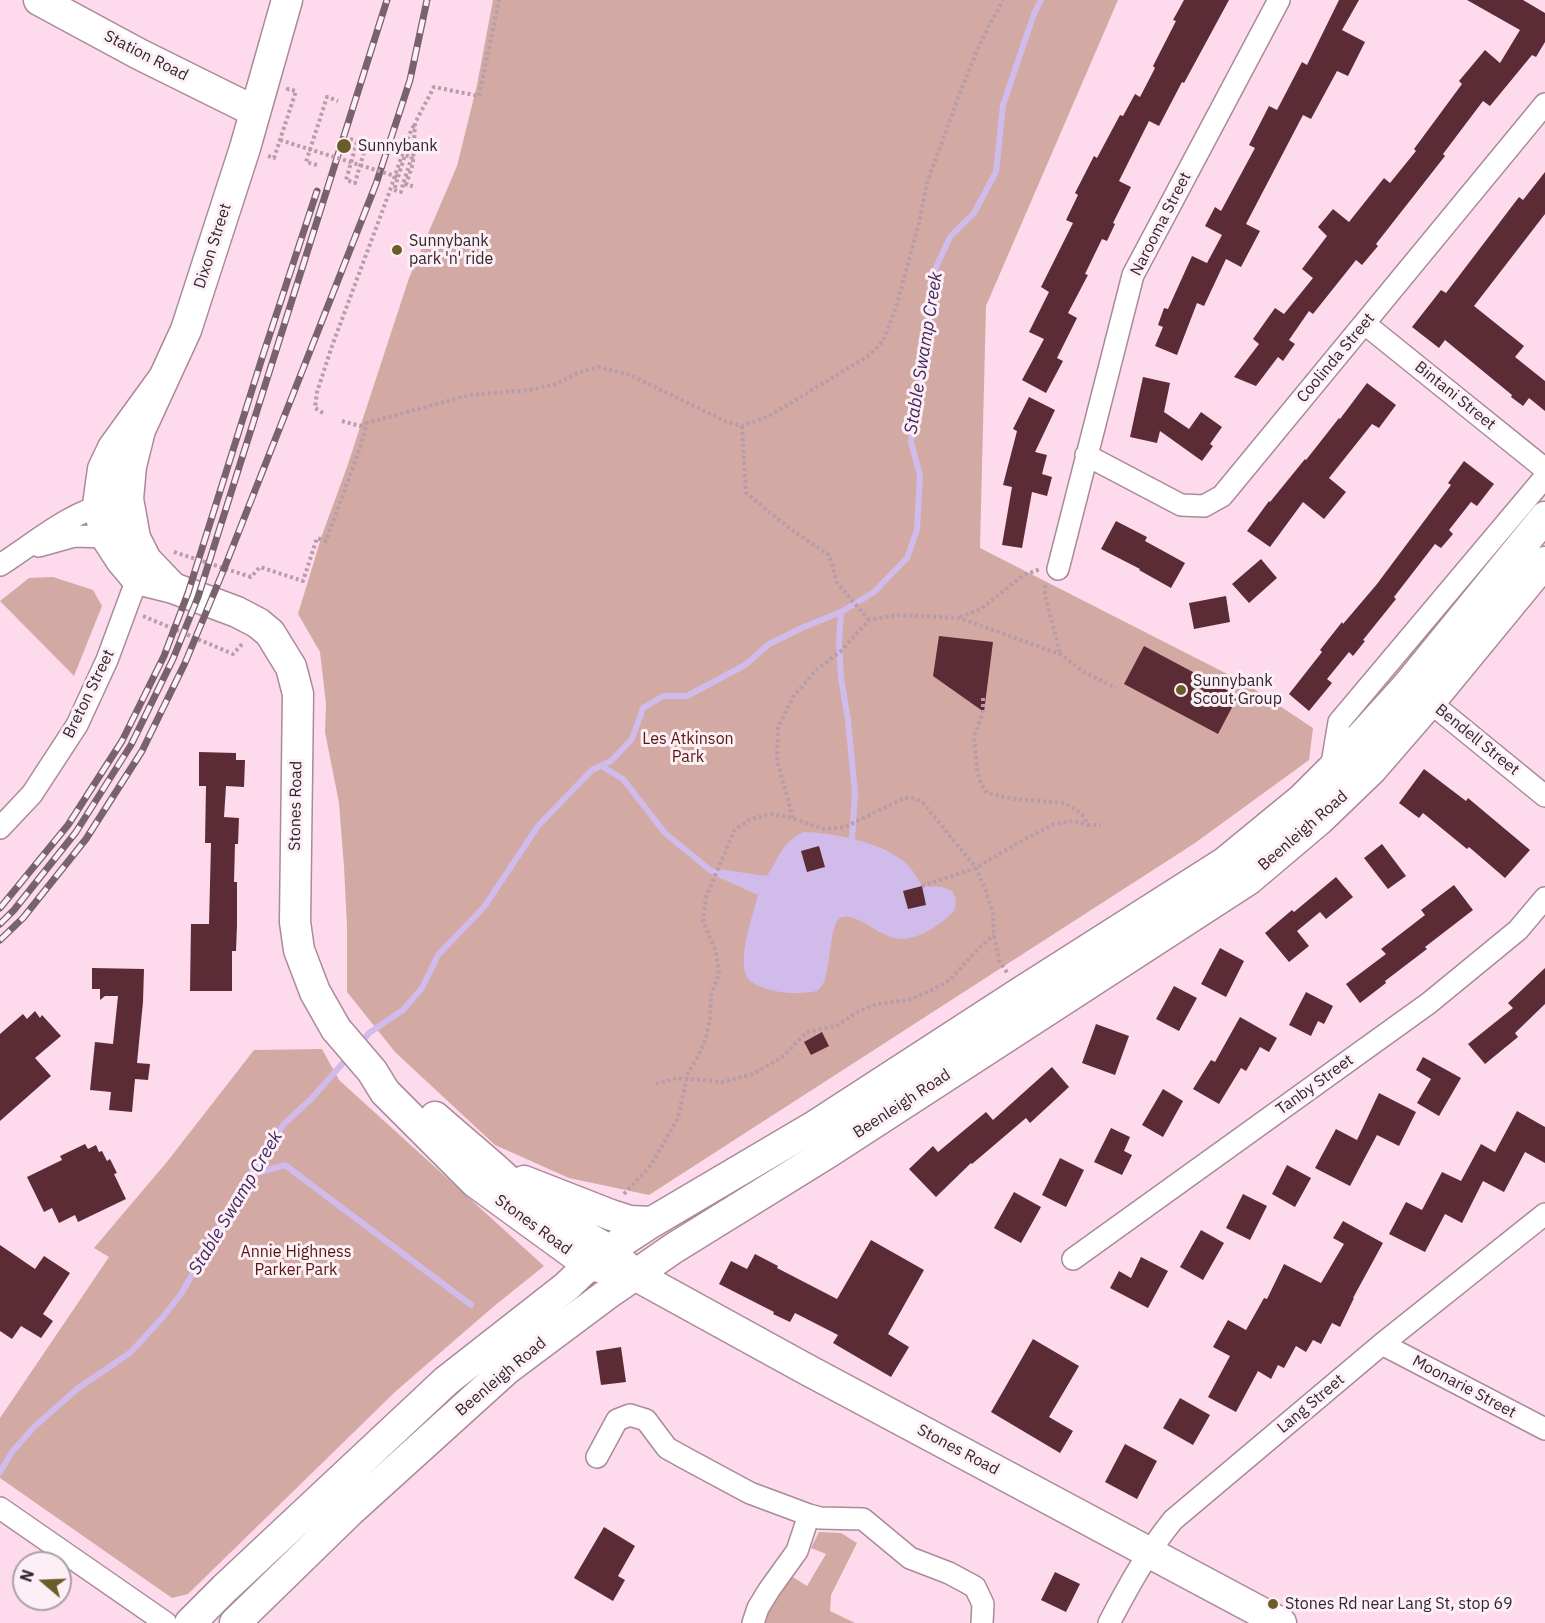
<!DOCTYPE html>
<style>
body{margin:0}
#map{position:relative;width:1545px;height:1623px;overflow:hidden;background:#fedbec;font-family:"IBM Plex Sans",sans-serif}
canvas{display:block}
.north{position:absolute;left:12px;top:1551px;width:60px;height:60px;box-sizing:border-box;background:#fdeff6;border:2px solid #ad9fa6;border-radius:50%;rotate:289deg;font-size:16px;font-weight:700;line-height:24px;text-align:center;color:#34262d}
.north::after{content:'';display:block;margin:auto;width:21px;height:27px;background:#6b5d2a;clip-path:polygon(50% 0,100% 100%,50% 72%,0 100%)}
</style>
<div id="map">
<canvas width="1545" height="1623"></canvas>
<div class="north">N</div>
</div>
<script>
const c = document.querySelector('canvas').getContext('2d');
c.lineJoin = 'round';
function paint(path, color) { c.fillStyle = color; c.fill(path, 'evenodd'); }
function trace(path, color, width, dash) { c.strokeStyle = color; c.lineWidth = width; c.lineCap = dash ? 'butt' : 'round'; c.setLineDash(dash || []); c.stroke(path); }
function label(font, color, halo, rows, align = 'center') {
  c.font = font + ' "IBM Plex Sans",sans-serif'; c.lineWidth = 6; c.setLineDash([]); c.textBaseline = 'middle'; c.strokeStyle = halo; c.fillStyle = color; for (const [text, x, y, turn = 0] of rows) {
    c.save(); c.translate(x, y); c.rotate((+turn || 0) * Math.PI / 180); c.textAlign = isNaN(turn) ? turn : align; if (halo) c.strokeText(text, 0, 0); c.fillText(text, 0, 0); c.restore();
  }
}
paint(new Path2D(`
 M493,0H1118L986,306L980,548L1245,683L1313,728L1309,760L1195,843L649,1195L569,1178L495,1145L395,1052L347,992V925L344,867L339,803L325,732L326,704L320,652L298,614L322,535L347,467L409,278L457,166L477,85Z
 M53,577L93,590L102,606L74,676L0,601L29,578Z
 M322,1049L339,1080L544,1266L493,1307L396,1391L188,1594L172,1598L0,1478V1418L109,1257L94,1248L166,1163L254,1050Z
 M819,1532L841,1533L857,1543L831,1595L830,1611L855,1623H763C769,1605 780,1592 793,1577L807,1586L826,1554L811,1548Z`), '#d2aaa3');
paint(new Path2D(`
 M804,832C836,833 886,843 909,866C914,872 918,880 922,886L942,887L952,891L956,899L955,910C942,924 916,943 894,938C879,935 852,910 840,918C829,925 831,970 823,984C821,987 819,989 817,991C801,994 786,994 771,990C763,988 751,984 747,977C737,959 753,915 758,895L709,873L711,868L767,876C780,856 781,843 804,832Z`), '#d0bbeb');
trace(new Path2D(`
 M841,612L839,642L841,678L848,720L855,793L852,839
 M601,766L623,779L665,833L710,870
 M360,1044L369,1033L403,1010L422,988L438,955L484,907L538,826L592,770L611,761L632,739L643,708L663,696H687L745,665L769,644L804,627L841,612L874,592L907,558L917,530L920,475L911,442L926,349L932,276L950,237L974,213L996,172L1003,105L1034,14L1041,0
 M250,1175L285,1165L471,1305
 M0,1472L12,1452L34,1427L77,1389L131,1352L163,1317L181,1294L249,1175L284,1124L312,1098L349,1056`), '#d0bbeb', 6);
paint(new Path2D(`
 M1184,0H1229L1184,83L1182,82L1159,126L1149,121L1119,181L1131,187L1113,223L1115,224L1107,241L1102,239L1085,274L1088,275L1068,313L1077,318L1057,358L1063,361L1046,393L1022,380L1044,339L1029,332L1049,292L1041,287L1073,223L1066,220L1078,195L1075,193L1094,156L1097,158L1120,115L1123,116L1135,94L1140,97L1155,68L1153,66L1176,21L1173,20Z
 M1339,0H1359L1342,30L1365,42L1348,76L1337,71L1311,119L1303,115L1246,224L1260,231L1241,267L1226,259L1204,306L1197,303L1177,355L1155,346L1163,327L1158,325L1164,308L1168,309L1192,256L1207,263L1222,235L1205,226L1215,207L1221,211L1255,148L1249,145L1269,106L1277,110L1302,62L1307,65Z
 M1467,0H1523L1545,13V42L1536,57L1532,55L1490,106L1483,101L1443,154L1445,156L1376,244L1378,246L1362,265L1356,260L1313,314L1309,311L1289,340L1295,344L1283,361L1278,357L1256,386L1234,377L1259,344L1253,339L1275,308L1284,314L1313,278L1302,269L1327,236L1318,227L1333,209L1349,222L1384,178L1390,183L1416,151L1414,149L1462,84L1459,81L1485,50L1500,63L1520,30Z
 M1545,172V214L1474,306L1524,346L1515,357L1545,381V411L1529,398L1523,406L1511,397L1512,395L1445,340L1439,348L1412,327L1441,290L1446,293L1519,197L1523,200Z
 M1143,377L1170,383L1164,412L1189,429L1201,412L1222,427L1210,444L1213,446L1202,461L1160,431L1157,443L1130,437Z
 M1367,383L1396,405L1379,428L1372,424L1329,478L1346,492L1324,519L1303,502L1270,547L1247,531L1269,501L1270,502L1305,459L1306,460L1339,418L1340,419Z
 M1029,397L1055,410L1035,452L1047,455L1042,474L1052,477L1047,496L1032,492L1022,548L1002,545L1012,487L1003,485L1017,431L1013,429Z
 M1464,461L1494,484L1477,506L1471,502L1449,530L1453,534L1441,548L1435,544L1394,597L1396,599L1363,640L1365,641L1353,656L1349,652L1327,679L1332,683L1309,711L1289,694L1322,652L1320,650L1342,622L1343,624L1377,584L1451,485L1448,483Z
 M1116,521L1147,537L1145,541L1185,563L1171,588L1139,570L1140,569L1101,549Z
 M1261,559L1277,578L1249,603L1232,584Z
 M1226,596L1230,622L1194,629L1189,603Z
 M939,636L993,642L984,712L933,676Z
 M1144,646L1238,696L1218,734L1124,684Z
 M199,752L236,753V760H245L244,787L226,786L224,817L239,818L238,844H235L234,882H237V925L236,951H232V991H190L191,924H209L211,843H205L206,786H199Z
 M1424,769L1466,801L1468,798L1530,850L1505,878L1469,847L1467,849L1423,813L1419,818L1399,803Z
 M1382,844L1406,876L1388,889L1364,858Z
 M819,846L825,867L807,872L801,851Z
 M1336,877L1353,897L1326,919L1320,912L1297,931L1309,946L1289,962L1265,933L1292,910L1294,912Z
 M1454,885L1473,910L1425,947L1427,949L1385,981L1386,983L1360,1003L1346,984L1386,954L1381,949L1425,915L1421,910Z
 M922,886L926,905L908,909L903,891Z
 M1220,948L1244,961L1226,997L1201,984Z
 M92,968L144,969L143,1002L137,1063L150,1064L148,1080L135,1079L132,1112L109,1110L111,1092L90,1090L95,1042L113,1044L118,996H105L100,1000V989H92Z
 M1545,968V1004L1515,1033L1518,1037L1485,1064L1468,1044L1513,1008L1508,1003Z
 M1174,986L1197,998L1179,1031L1156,1019Z
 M1306,992L1333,1006L1324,1024L1318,1021L1311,1036L1289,1025Z
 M35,1011L40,1018L42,1015L61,1036L35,1058L51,1076L0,1121V1034L23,1014L27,1019Z
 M1240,1017L1277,1038L1269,1052L1260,1047L1246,1071L1241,1068L1219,1104L1193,1089L1211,1060L1215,1062Z
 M1096,1024L1129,1036L1115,1075L1082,1063Z
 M822,1032L829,1046L811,1055L804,1042Z
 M1423,1057L1461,1078L1439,1116L1417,1103L1431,1079L1416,1070Z
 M1052,1067L1069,1087L1030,1123L1026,1118L972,1164L971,1163L936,1197L909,1169L933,1146L938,1152L986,1112L993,1120Z
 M1163,1089L1183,1101L1163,1137L1142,1125Z
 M1379,1093L1416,1112L1399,1146L1377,1135L1350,1186L1315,1168L1336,1129L1357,1140Z
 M1517,1111L1545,1127V1163L1525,1152L1504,1192L1483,1181L1462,1223L1445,1214L1425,1252L1389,1234L1406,1202L1422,1210L1442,1172L1461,1181L1481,1144L1495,1152Z
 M1111,1128L1130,1137L1124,1151L1132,1155L1122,1175L1094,1162Z
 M85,1144L88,1149L96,1145L99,1152L102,1151L107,1161L110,1159L117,1173L114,1174L126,1199L78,1222L75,1215L59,1223L52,1208L44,1212L27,1177L62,1160L60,1156Z
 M1060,1158L1084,1170L1066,1207L1042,1195Z
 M1287,1165L1311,1178L1295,1207L1272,1194Z
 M1014,1192L1041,1207L1021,1243L994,1228Z
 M1243,1194L1267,1206L1250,1240L1226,1228Z
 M1343,1221L1383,1243L1353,1298H1354L1340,1327L1332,1323L1321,1344L1313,1340L1306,1352L1296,1346L1284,1368L1278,1365L1271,1379L1258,1371L1236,1412L1208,1397L1230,1356L1213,1347L1228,1320L1246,1330L1264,1298L1267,1299L1284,1264L1321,1283L1344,1244L1333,1238Z
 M1201,1230L1224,1243L1203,1280L1180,1267Z
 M871,1240L924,1270L888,1334L909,1347L891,1377L833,1343L838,1335L795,1313L790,1322L773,1314L774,1312L719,1284L731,1261L747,1269L755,1254L778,1266L777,1268L837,1299Z
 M0,1245L35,1269L44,1256L70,1273L43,1314L53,1321L41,1338L21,1326L12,1339L0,1331Z
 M1141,1257L1168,1271L1148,1308L1110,1288L1119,1271L1131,1278Z
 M1033,1339L1079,1366L1049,1417L1073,1431L1060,1453L991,1412Z
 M621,1347L626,1382L601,1385L596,1351Z
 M1180,1398L1210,1415L1193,1445L1163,1428Z
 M1125,1444L1157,1461L1137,1499L1105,1482Z
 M604,1527L635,1546L618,1576L625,1580L613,1601L574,1578Z
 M1055,1572L1080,1584L1066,1612L1041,1600Z`), '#5b2c35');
const street = new Path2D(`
 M1365,324L1545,469
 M1086,455L1181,505L1204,506L1222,496L1545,104
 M39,546L75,536L106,537L117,533
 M0,565C35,543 69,512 111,503
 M1058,569L1133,275L1279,0
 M1420,694L1545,796
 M1331,770L1339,722L1545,477
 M0,828L32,794L77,725L107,660L137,579
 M1073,1259L1429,1003L1518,930L1545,898
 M1382,1344L1545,1429
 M597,1457L617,1420L630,1415L646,1420L667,1448L685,1458L750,1493L809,1515
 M0,1508L166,1623
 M753,1623L758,1608L769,1590L797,1551L809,1515L820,1518L863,1519L910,1558L949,1573L975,1587L983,1604L982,1623
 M1109,1623C1128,1587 1147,1552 1173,1520L1382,1344L1545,1214`);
const secondary = new Path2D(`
 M39,0L139,54L254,111
 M163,379L113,448L103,469L98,505L106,537L121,560L137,579L173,588L237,612L258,623L270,633L291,667L298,694L295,922L299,950L315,992L336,1029L372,1071L385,1092L475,1182L589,1265L609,1269
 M170,585L146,560L135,538L128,499L131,466L140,430L186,330L245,148L287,0
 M435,1117L493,1167L526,1197L581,1234L609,1250L635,1275L804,1368L1281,1623
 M524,1181L611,1215L630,1221L652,1222
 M190,1623L225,1588L446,1381L566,1287L589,1265L609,1250L652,1222L813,1127L1021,992L1224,863L1302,799L1331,770L1408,685L1545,517
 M235,1623L349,1512L507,1369L606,1295L674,1248L829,1152L1248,880L1319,820L1372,769L1430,702L1545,562`);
trace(street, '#aa8a9a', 24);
trace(secondary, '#aa8a9a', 33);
trace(new Path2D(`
 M350,139L382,149
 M357,142L346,180L355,183L366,145
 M268,156L274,158L296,91L288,89L287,92
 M317,165L306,162L327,97L338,101
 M398,177L405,155L412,157L403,184L416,187
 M406,185L413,163L415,123L434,87L479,96L499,0
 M394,190L401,192L403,184
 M323,413L315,408L317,392L332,346L388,196L409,135L415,123
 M342,421L360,426L366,423
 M742,426L746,493L789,528L829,555L837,583L869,620
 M174,552L251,577L260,567L303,581L317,538L326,541L360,448L367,423L469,395L529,390L556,384L580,372L599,367L630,375L727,422L742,426L769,416L870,355L883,341L897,304L919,223L927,183L962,87L982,39L1003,0
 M1045,585V596L1060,653
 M143,616L233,654L243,643
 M960,617L981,609L1022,576L1040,569
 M983,698V713L974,736L977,769L981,784L987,793L1014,799L1064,803L1077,810L1084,817L1088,825H1101
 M793,818L777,760L778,727L793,697L816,670L842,650L869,620L897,615L959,618L1060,654L1084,672L1116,688
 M922,886L976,868L1016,844L1054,824L1073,821L1088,825
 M656,1084L677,1078L722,1082L753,1074L781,1058L807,1032L836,1026L857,1012L877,1004L908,1000L930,991L950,980L978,949L994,935
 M624,1194L651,1165L678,1118L688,1073L699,1055L706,1037L710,1019L711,995L719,974L716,952L703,921L706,897L735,829L751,819L770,814L788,817L824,829L845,827L904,798L916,799L923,803L976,868L986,891L993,914L994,935L999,960L1008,974`), '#b79ca9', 4, [3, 3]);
trace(street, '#fff', 21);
trace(secondary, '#fff', 30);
const rail = new Path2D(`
 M0,908L68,825L122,741L164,656L188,593L262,358L317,191
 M0,924L14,910L76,832L131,745L173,659L198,597L387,0
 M0,940L23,918L86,839L142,751L185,663L224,569L376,184L410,80L427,0`);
trace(rail, '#78636d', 7);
trace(rail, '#fdeff6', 4.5, [14]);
trace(new Path2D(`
 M280,140L398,177L394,190`), '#b79ca9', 4, [3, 3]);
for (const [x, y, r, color] of [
 [344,146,8,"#6b5d2a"],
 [397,250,6,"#6b5d2a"],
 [1181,690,6,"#6b5d2a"],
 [1273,1604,6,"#6b5d2a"]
]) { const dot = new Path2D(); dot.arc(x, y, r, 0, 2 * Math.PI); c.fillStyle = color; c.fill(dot); trace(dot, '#fdeff6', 2); }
label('16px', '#34262d', '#fdeff6', [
 ["Station Road",146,56,27],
 ["Narooma Street",1161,224,-63],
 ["Dixon Street",213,246,-72],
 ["Coolinda Street",1336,358,-50],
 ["Bintani Street",1455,396,39],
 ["Breton Street",89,694,-64],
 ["Bendell Street",1477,740,39],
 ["Stones Road",296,806,-89],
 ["Beenleigh Road",1303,831,-41],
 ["Tanby Street",1315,1085,-36],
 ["Beenleigh Road",902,1104,-33],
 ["Stones Road",533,1225,36],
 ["Beenleigh Road",501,1377,-40],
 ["Moonarie Street",1464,1387,28],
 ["Lang Street",1311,1404,-40],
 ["Stones Road",958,1450,28]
]);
label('16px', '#34262d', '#fdeff6', [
 ["Sunnybank",358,146],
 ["Sunnybank",409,241],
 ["park 'n' ride",409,259],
 ["Sunnybank",1193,681],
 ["Scout Group",1193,699],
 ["Stones Rd near Lang St, stop 69",1285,1604]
], 'left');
label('16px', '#59170f', '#fdeff6', [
 ["Les Atkinson",688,739],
 ["Park",688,757],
 ["Annie Highness",296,1252],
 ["Parker Park",296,1270]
]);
label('italic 18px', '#432760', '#fdeff6', [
 ["Stable Swamp Creek",924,353,-81],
 ["Stable Swamp Creek",236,1203,-59]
]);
</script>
